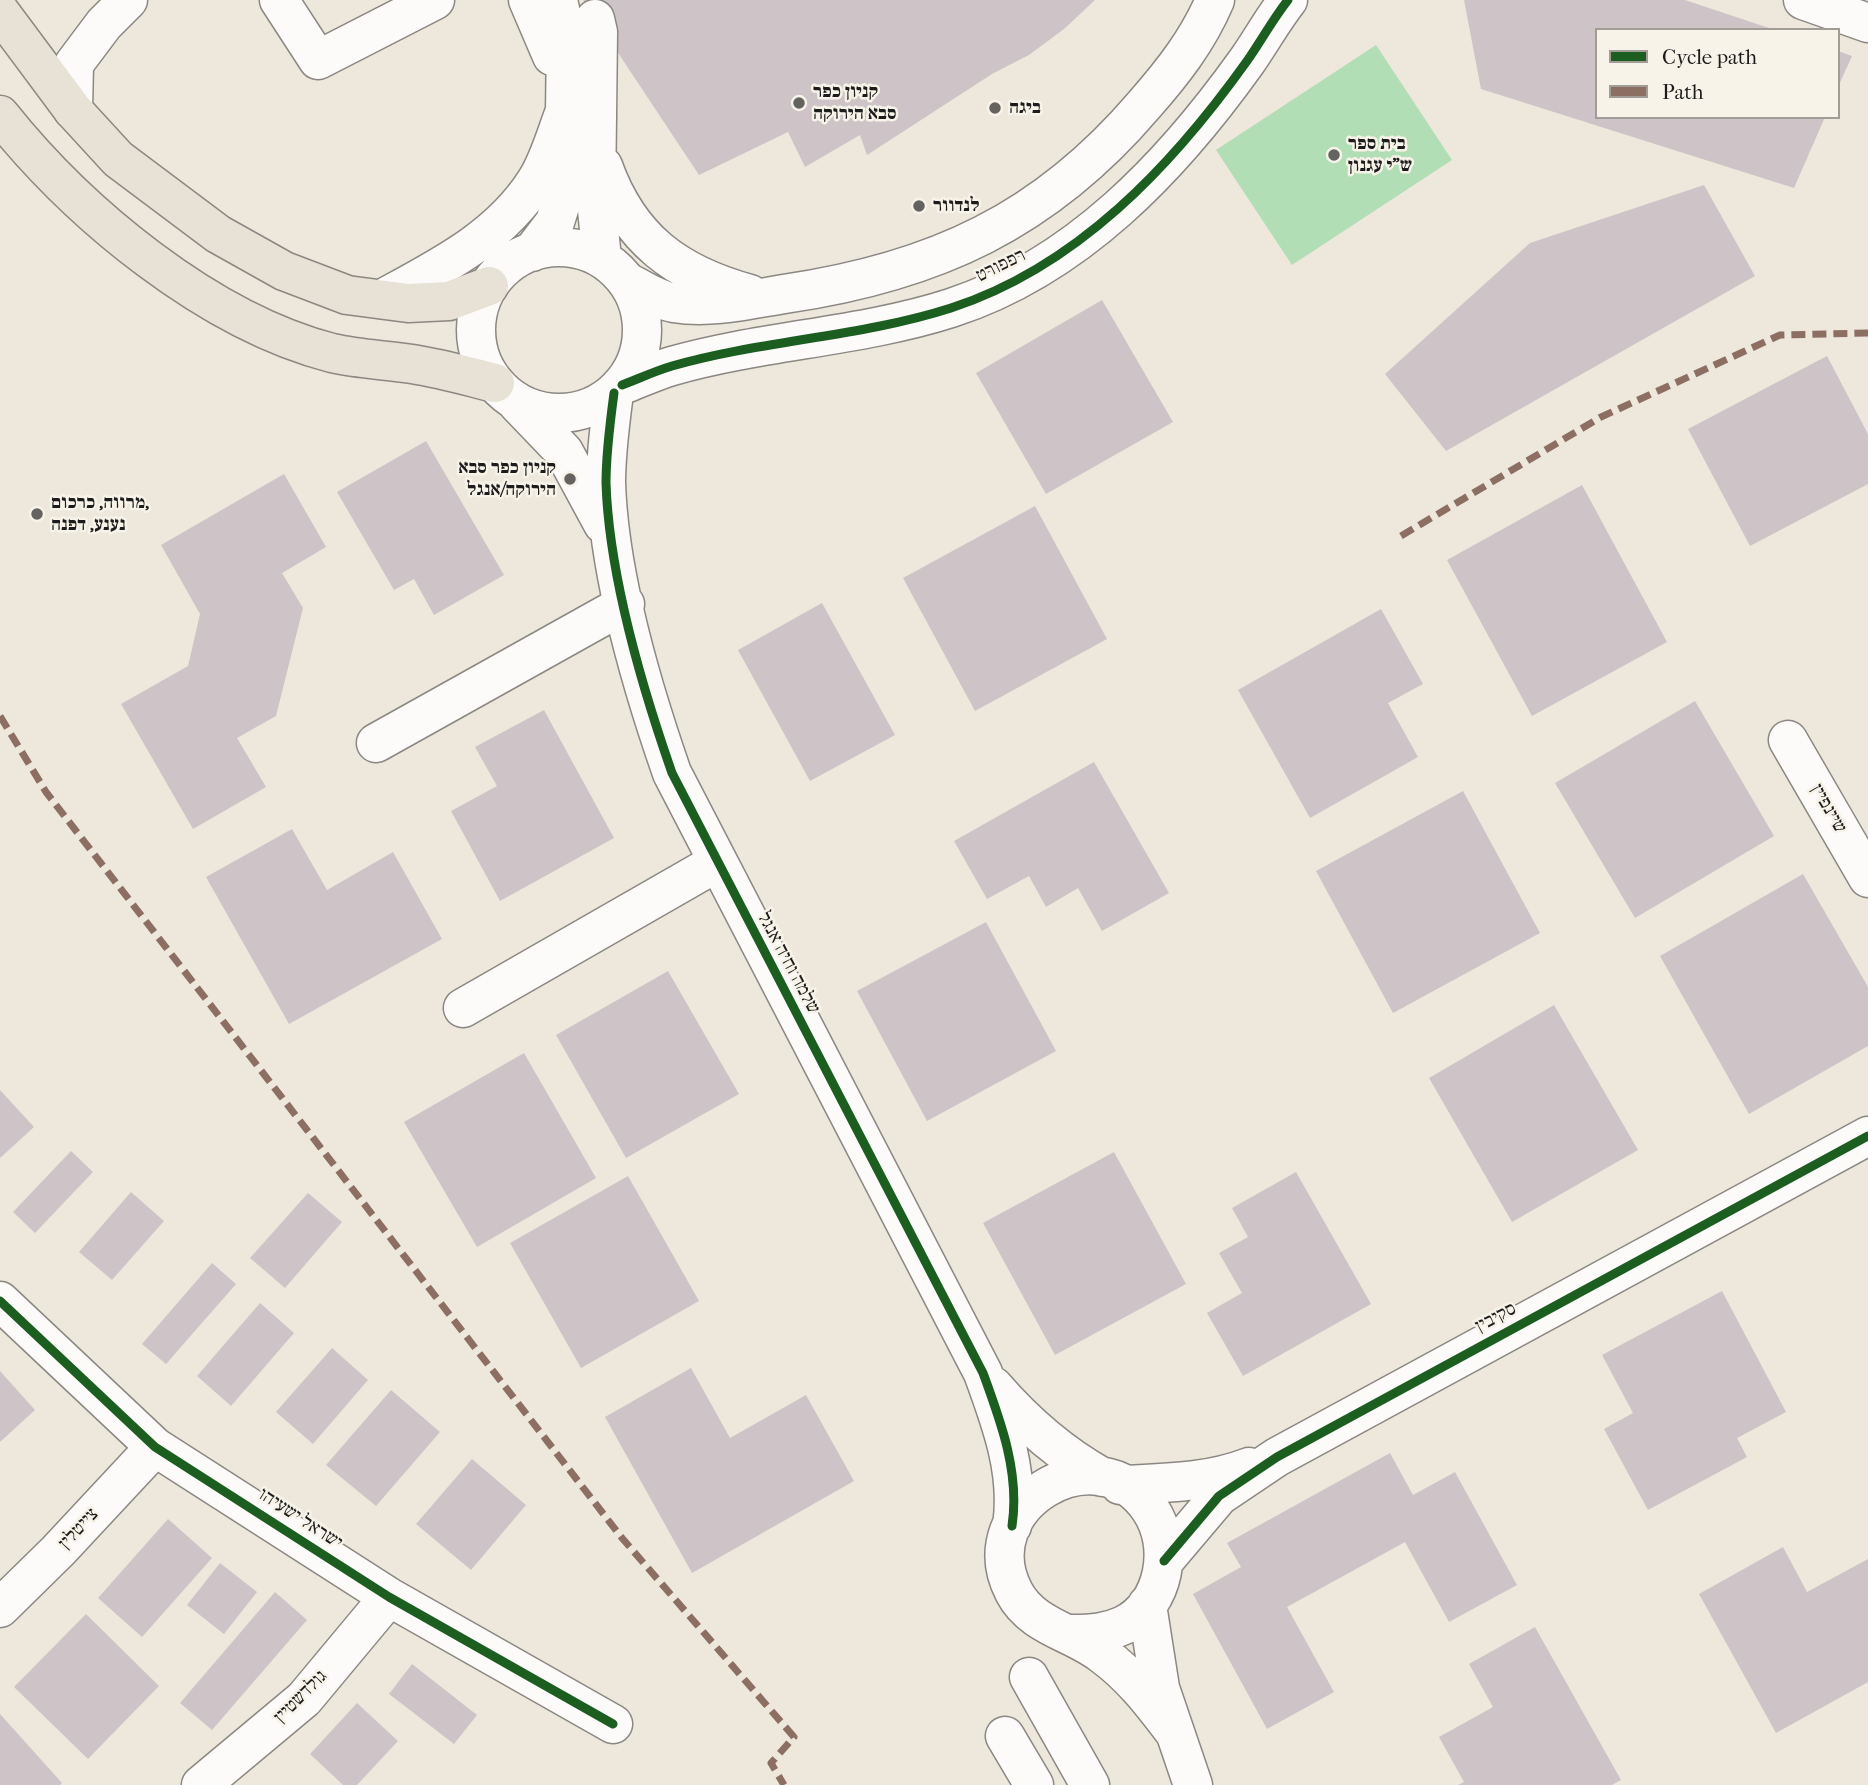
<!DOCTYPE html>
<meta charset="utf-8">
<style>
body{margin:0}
#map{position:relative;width:1868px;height:1785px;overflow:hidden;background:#ede7dc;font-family:"IM FELL French Canon",serif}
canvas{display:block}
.legend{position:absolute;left:1595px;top:28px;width:245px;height:91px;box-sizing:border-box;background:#f7f3e8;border:2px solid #9f9d96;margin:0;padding:9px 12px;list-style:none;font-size:21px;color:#1c1c1c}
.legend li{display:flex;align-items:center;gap:14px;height:35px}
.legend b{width:35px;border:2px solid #9f9d96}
</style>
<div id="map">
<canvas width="1868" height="1785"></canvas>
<ul class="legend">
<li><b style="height:9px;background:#1b5e20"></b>Cycle path</li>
<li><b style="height:9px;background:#8d6e63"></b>Path</li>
</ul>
</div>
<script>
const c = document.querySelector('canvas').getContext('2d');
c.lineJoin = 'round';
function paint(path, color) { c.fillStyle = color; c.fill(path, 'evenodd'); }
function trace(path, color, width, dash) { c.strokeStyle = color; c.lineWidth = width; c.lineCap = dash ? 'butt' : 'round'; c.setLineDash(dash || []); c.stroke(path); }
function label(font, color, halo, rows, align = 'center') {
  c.font = font + ' "IM FELL French Canon","Frank Ruhl Libre",serif'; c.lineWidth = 5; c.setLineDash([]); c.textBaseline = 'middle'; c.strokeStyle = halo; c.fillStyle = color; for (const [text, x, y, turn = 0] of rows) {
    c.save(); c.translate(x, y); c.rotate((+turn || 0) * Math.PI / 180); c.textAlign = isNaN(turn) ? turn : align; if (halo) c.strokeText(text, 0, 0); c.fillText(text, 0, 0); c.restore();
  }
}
paint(new Path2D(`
 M1376,45L1452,160L1292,265L1216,150Z`), '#b2deb6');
paint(new Path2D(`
 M583,0H1095L1064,29L1029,55L992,74L867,155L860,135L805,167L788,132L699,175Z
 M1464,0H1685L1772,29L1597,30V117H1825L1794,188L1481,89Z
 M1838,51L1852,56L1838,87Z
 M1704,185L1755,276L1446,451L1385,374L1530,243Z
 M1102,300L1173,422L1046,494L976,373Z
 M1827,356L1868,434V484L1750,546L1688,429Z
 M426,441L504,575L434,615L414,579L394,590L337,492Z
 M284,474L326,547L282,573L303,608L276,716L237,738L266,787L193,829L121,704L188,666L200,614L161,545Z
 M1582,485L1667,642L1532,716L1447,560Z
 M1035,506L1107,639L975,711L903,578Z
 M822,603L895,735L810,781L738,650Z
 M1381,609L1423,684L1388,703L1418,757L1310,818L1238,690Z
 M1695,701L1774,836L1635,918L1555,783Z
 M544,710L614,838L500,901L451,811L497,786L475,747Z
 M1094,762L1169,893L1102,931L1078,888L1046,907L1029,876L987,899L954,841Z
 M1463,791L1540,933L1393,1013L1316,871Z
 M292,829L327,890L393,852L442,939L289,1024L206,877Z
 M1803,874L1868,987V1046L1749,1114L1660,956Z
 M986,922L1056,1051L927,1121L857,991Z
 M668,971L739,1094L626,1158L556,1035Z
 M1554,1005L1638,1150L1512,1222L1429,1078Z
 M524,1053L596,1178L477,1247L404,1122Z
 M0,1090L34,1127L0,1158Z
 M71,1151L93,1172L35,1233L13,1212Z
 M1114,1152L1186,1284L1055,1355L983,1223Z
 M1296,1172L1371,1304L1243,1376L1207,1313L1242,1293L1219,1253L1248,1237L1232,1208Z
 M628,1176L699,1301L581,1368L510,1243Z
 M131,1192L164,1221L112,1280L79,1252Z
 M308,1193L342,1222L285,1288L250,1258Z
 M212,1263L236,1284L166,1364L142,1344Z
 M1722,1291L1786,1412L1737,1438L1747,1457L1648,1510L1604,1429L1633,1413L1602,1355Z
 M260,1303L294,1333L231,1406L197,1376Z
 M332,1348L368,1380L313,1444L276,1412Z
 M691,1368L730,1438L806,1395L854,1481L692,1573L605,1417Z
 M0,1371L35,1410L0,1442Z
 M391,1390L440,1432L376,1506L326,1465Z
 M1390,1453L1413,1495L1455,1472L1517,1585L1449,1622L1405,1542L1287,1607L1334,1692L1267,1729L1193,1594L1241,1567L1227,1543Z
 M472,1459L526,1505L471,1570L416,1524Z
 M168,1519L212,1558L142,1637L98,1598Z
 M1783,1547L1807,1592L1868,1559V1682L1776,1733L1699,1594Z
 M220,1563L257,1592L224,1634L187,1605Z
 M275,1592L307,1620L212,1730L180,1703Z
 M86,1614L159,1686L88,1759L14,1687Z
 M1535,1627L1621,1780L1612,1785H1458L1464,1782L1439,1737L1493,1707L1469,1664Z
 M412,1664L477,1715L454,1744L389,1694Z
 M357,1703L398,1741L357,1785H343L310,1754Z
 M0,1714L62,1783L60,1785H0Z`), '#cec4c7');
const minor = new Path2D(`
 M279,0L318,60L435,0
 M528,0L552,56
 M1803,0L1868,23
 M595,19L598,32L596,199L602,259
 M73,110L74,64L104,24L128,0
 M603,166C629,239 676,274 750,294
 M476 330a83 83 0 1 1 166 0a83 83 0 1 1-166 0Z
 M532,252L555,222L564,193L566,36L558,0
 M626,281C641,289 657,300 674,303C710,309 748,300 784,294C935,272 1045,221 1144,105C1173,72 1198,40 1215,0
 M382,299C439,268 500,238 536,181C549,161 556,134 565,111
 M622,385C638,379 655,371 672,366C763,340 861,337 951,308C1077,267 1172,166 1247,61C1261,41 1273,19 1288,0
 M614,393C610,423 606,452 606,483C609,574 642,687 672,773L983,1373C1001,1422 1020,1473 1012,1526
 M517,403L564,452L603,524
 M1788,740L1868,878
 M376,743L625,604
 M463,1008L716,863
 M0,1301L155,1447L389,1597L613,1724
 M993,1386C1025,1423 1059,1453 1102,1477
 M1120,1485C1163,1483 1208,1483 1249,1467
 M1164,1561L1219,1496L1277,1457L1868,1136
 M1147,1605L1160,1688L1193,1785
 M0,1608L58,1551L155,1447
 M1072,1634C1091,1634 1107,1633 1124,1625C1165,1604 1175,1546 1150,1509C1097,1429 969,1506 1014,1592C1032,1627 1074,1632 1103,1655C1132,1676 1153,1704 1175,1733
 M1029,1677L1090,1785
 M1005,1736L1034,1785
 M201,1785L304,1699L389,1597`);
const major = new Path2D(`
 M0,12L73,110L118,159L218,234L284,271L347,295L408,303L449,301L489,286
 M0,115C79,214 208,321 332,353C358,359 386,360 412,364C439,368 467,376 495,383`);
trace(minor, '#8b8882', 41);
trace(major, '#8b8882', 41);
trace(minor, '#fcfbfa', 38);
trace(major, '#e8e2d6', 38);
trace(new Path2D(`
 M1401,536L1601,417L1780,335L1868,333
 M0,716L46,792L622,1538L794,1737L771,1763L784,1785`), '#8d6e63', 7, [14, 7]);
trace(new Path2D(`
 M622,385C638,379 655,371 672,366C763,340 861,337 951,308C1077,267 1172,166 1247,61C1261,41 1273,19 1288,0
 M614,393C610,423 606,452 606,483C609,574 642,687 672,773L983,1373C1001,1422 1020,1473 1012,1526
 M0,1301L155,1447L389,1597L613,1724
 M1164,1561L1219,1496L1277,1457L1868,1136`), '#1b5e20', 9);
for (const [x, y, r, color] of [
 [799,103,7,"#65635f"],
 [995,108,7,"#65635f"],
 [1334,155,7,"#65635f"],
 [919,206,7,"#65635f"],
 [570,479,7,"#65635f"],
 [37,514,7,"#65635f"]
]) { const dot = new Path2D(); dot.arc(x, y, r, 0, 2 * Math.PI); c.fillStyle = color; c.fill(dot); trace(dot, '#f7f3e8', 2.5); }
label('bold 19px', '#1c1c1c', '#f7f3e8', [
 ["קניון כפר",813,92],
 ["סבא הירוקה",813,114],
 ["ביגה",1009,108],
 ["בית ספר",1348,144],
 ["ש\"י עגנון",1348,166],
 ["לנדוור",933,206],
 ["קניון כפר סבא",556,468,"right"],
 ["הירוקה/אנגל",556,490,"right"],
 ["מרווה, כרכום,",51,503],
 ["נענע, דפנה",51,525]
], 'left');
label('19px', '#1c1c1c', '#f7f3e8', [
 ["רפפורט",1001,266,-26],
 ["שיינפיין",1828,809,60],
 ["שלמה וחיה אנגל",788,963,62],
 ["סקיבין",1496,1318,-28],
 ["ישראל ישעיהו",300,1519,33],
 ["צייטלין",79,1529,-47],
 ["גולדשטיין",301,1697,-45]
]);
</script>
